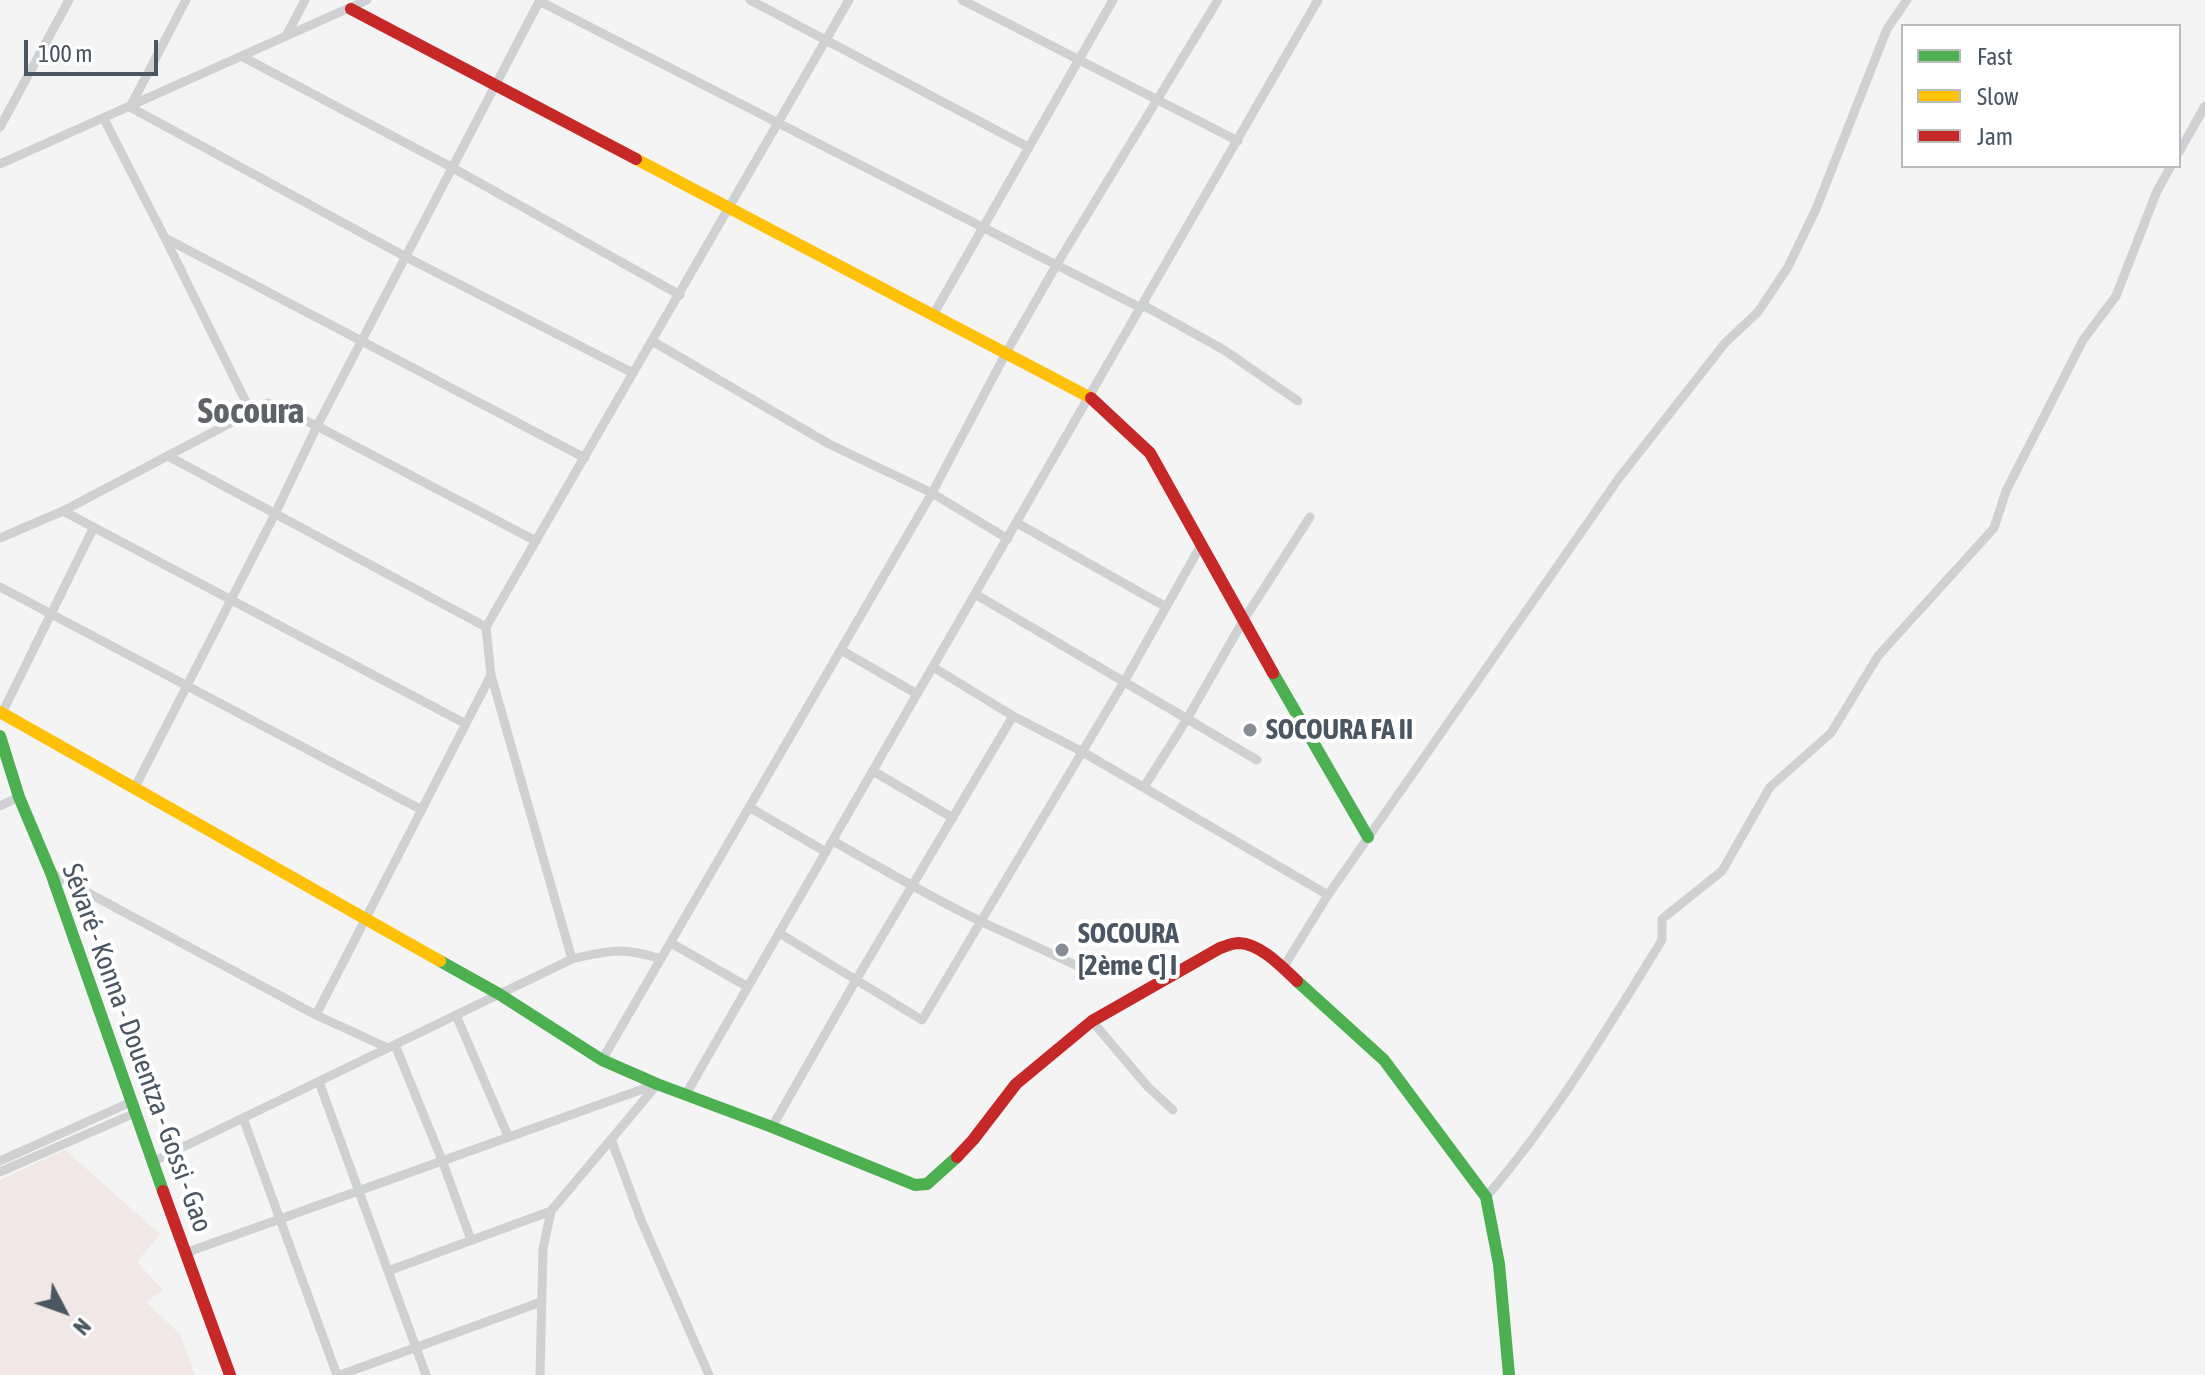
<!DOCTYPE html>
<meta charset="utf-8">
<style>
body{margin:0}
#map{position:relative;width:2205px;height:1375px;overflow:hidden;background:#f4f4f4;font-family:"Asap Condensed",sans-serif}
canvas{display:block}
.legend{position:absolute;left:1901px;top:24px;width:280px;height:144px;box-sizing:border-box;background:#fff;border:2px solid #b7bbc0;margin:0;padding:10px 14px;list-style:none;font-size:24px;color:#4a5661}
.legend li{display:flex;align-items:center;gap:16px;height:40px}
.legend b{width:40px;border:2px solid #b7bbc0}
.north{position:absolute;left:24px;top:1271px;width:80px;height:80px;-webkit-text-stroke:6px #fff;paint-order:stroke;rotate:131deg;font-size:22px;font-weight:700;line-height:32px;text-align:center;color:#4a5661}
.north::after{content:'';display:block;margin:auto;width:28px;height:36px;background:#4a5661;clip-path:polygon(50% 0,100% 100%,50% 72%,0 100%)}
.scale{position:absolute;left:24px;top:40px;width:134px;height:36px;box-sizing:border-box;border:4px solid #4a5661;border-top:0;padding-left:10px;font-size:24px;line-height:28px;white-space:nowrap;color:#4a5661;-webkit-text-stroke:6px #fff;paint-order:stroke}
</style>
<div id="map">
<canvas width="2205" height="1375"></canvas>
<ul class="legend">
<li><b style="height:10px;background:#4caf50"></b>Fast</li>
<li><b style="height:10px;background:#ffc107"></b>Slow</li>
<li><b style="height:10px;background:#c62828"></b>Jam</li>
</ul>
<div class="north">N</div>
<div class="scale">100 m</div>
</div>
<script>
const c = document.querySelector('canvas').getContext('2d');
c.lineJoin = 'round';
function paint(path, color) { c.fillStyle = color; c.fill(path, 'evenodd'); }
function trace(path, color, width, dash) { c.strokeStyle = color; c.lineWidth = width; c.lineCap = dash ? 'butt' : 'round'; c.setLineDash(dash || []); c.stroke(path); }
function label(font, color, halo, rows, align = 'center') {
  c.font = font + ' "Asap Condensed",sans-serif'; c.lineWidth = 8; c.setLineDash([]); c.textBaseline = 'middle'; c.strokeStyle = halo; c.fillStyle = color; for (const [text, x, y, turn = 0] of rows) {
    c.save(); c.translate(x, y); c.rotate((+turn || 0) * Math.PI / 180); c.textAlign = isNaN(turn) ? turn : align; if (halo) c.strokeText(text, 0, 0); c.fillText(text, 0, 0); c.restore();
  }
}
paint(new Path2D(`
 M65,1150L160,1234L137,1262L163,1290L146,1302L180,1334L195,1375H0V1180Z`), '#f1e7e6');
trace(new Path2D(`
 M186,0L130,107L406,257L633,373
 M750,0L1028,147
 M962,0L1238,141
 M539,1L1141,308
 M286,36L305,0
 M243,57L453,168L680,295
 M104,119L165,238L251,412
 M0,127L69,0
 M2179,152L2205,106
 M0,164L367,0
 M165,238L585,458
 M1143,305L1224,350L1298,401
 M933,315L1113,0
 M652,341L829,444L932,493L1008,539
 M168,456L486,627
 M63,511L466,724
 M1017,523L1166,607
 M0,538L63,511L268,403L317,426L536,541
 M0,587L422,810
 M975,594L1257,760
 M841,650L917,694
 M933,667L1013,716L1081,751L1328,895
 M2,713L94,527
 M873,771L953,818
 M135,787L275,514L317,426L540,0
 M1144,787L1187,719L1243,621L1310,517
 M0,806L19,797
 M749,807L826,852
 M833,841C881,868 930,897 980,921C1014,937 1048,951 1081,968
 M51,873L316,1015L388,1048
 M779,933L922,1020L1124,682L1201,545
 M671,943L748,987
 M572,959L491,675L486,627L849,0
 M1283,968L1328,895L1619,478L1725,343L1758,312L1788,267L1816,209L1887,29L1907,0
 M316,1015L491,675
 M456,1015L508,1136
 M1092,1021L1148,1087L1173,1110
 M395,1045L442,1160L471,1240
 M602,1060L932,493L1006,353L1057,264L1218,0
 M319,1082L426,1375
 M686,1094L1318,0
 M243,1118L337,1375
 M772,1127L856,980L1013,716
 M611,1139L641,1220L709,1375
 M0,1161L131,1102
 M152,1162L572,959C609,950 623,947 661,959
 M0,1172L135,1113
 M1486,1197C1554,1118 1607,1029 1662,940V919L1722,871L1770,787L1831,733L1878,656L1994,528L2006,491L2083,340L2116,296L2157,191L2171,166
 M185,1253L657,1084
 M388,1271L551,1211
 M340,1375L541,1302
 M540,1375L543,1249L551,1211L655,1087`), '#ced0d2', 9);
trace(new Path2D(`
 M1273,673L1368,837
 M0,736L19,797L51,873L163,1191
 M440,961L499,994L602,1060L657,1084L772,1127L915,1185L927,1184L957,1157
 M1297,981L1384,1060L1486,1197L1499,1264L1509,1375`), '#4caf50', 12);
trace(new Path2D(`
 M636,159L1091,398
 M0,712L440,961`), '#ffc107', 12);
trace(new Path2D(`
 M351,9L636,159
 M1091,398L1150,453L1273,673
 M957,1157L973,1140L1016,1084L1092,1021L1220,948C1226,946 1232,943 1239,943C1261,944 1282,967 1297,981
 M163,1191L230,1375`), '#c62828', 12);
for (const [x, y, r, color] of [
 [1250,730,8,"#868d94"],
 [1062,950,8,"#868d94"]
]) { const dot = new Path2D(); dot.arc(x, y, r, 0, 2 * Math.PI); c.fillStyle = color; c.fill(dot); trace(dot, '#fff', 3); }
label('bold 28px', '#4a5661', '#fff', [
 ["SOCOURA FA II",1266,730],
 ["SOCOURA",1078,934],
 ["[2ème C] I",1078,966]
], 'left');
label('28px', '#4a5661', '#fff', [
 ["Sévaré - Konna - Douentza - Gossi - Gao",137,1048,70]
]);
label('bold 36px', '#5f6368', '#fff', [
 ["Socoura",251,412]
]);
</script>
